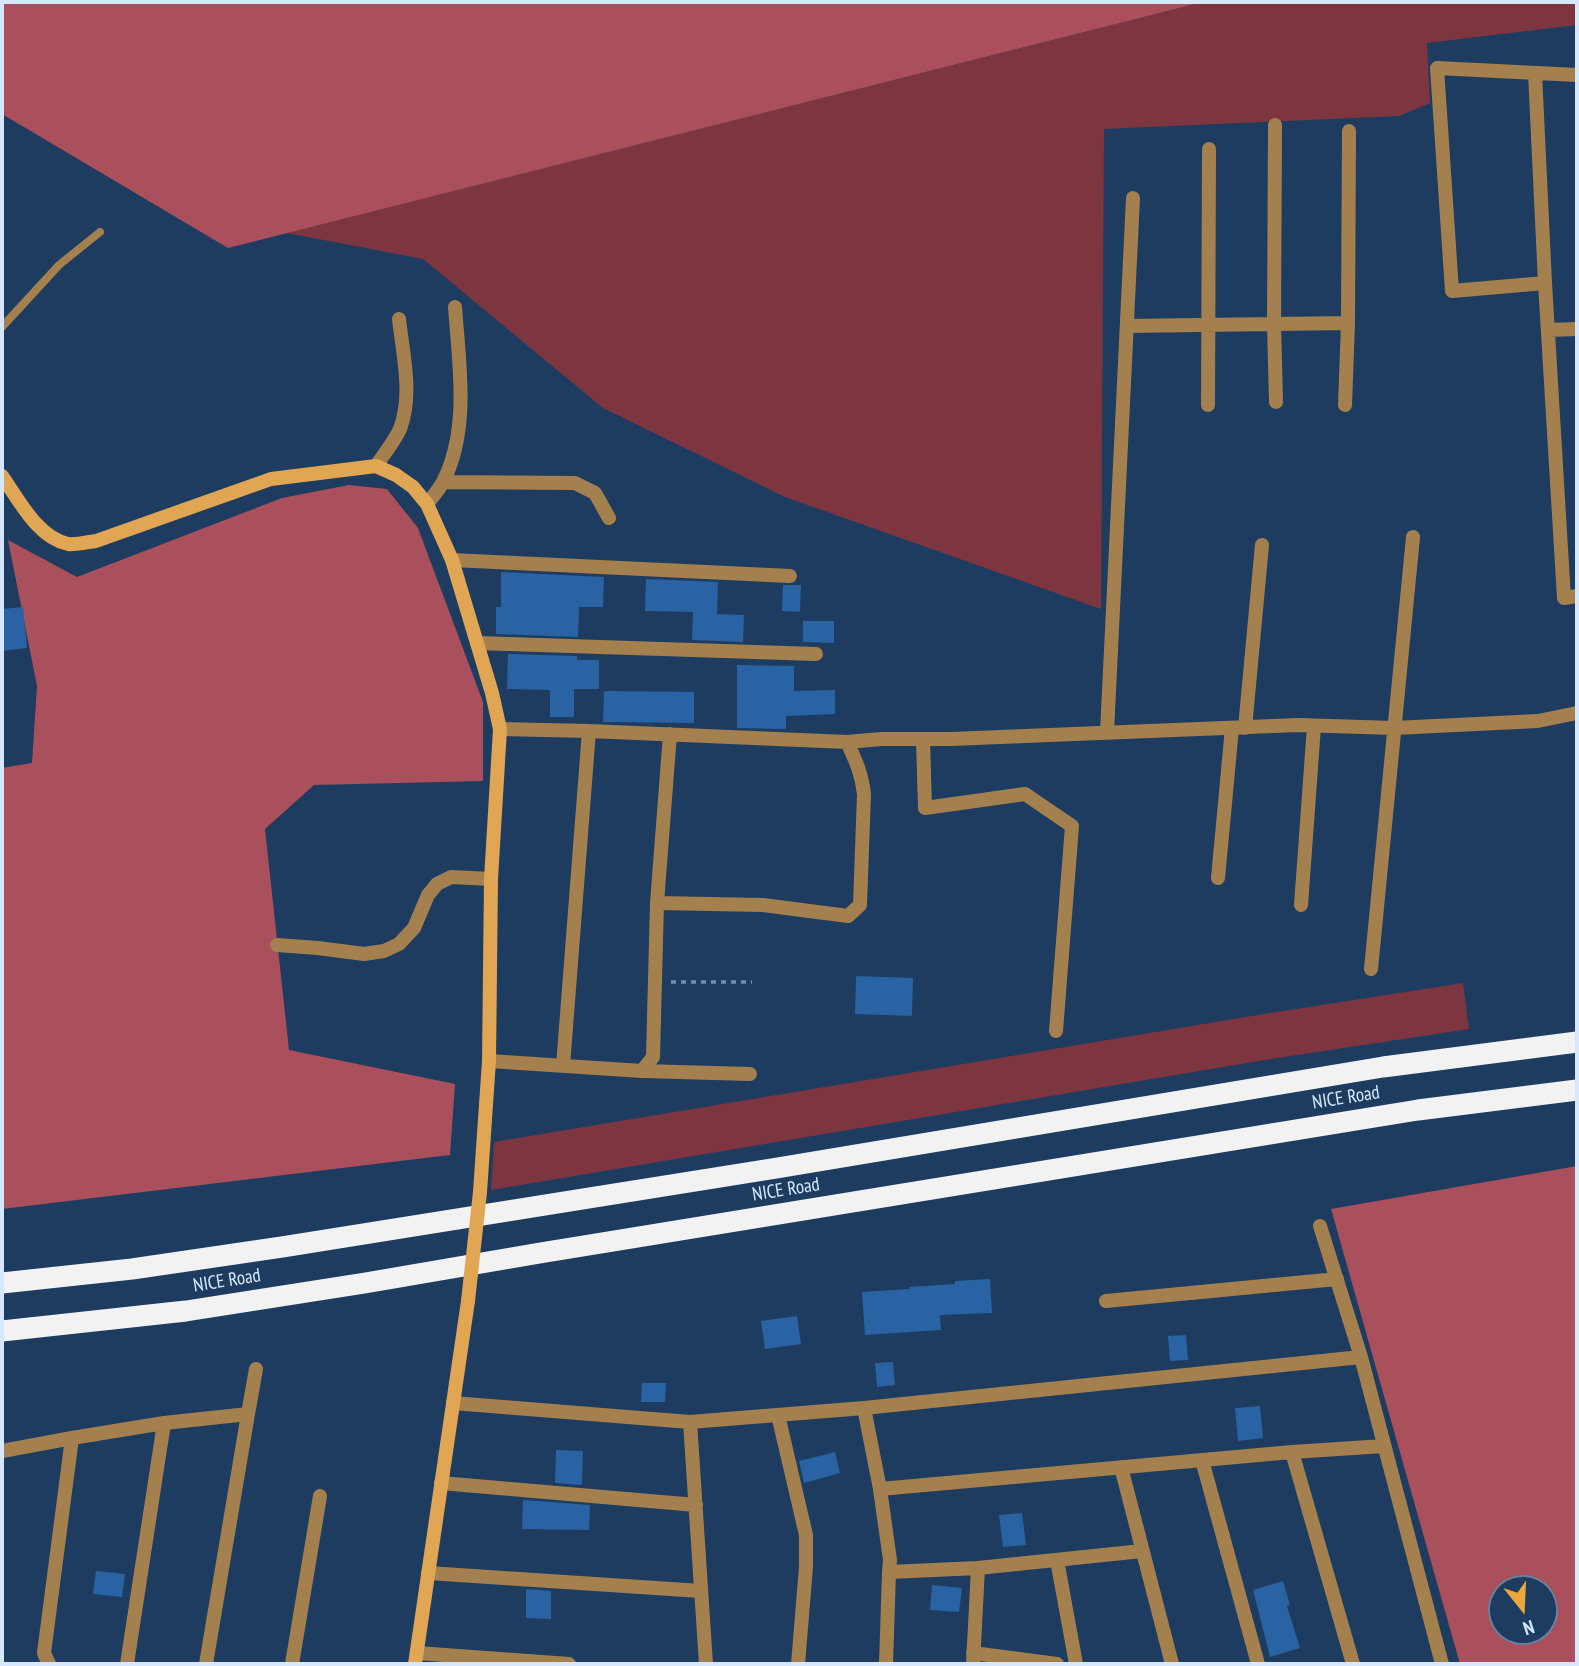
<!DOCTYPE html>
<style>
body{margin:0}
#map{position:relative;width:1579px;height:1666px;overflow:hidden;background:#1d3c5f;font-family:"PT Sans Narrow",sans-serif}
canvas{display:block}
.frame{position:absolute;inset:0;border:4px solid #d6e8ff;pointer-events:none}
.north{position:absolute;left:1488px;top:1575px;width:70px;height:70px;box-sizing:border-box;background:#1d3c5f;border:2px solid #67819f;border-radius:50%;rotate:162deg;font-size:19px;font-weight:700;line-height:28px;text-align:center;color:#d6e8ff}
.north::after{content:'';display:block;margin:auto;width:24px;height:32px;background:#eea73c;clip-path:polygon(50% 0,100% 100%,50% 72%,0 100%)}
</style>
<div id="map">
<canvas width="1579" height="1666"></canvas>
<div class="frame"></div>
<div class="north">N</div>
</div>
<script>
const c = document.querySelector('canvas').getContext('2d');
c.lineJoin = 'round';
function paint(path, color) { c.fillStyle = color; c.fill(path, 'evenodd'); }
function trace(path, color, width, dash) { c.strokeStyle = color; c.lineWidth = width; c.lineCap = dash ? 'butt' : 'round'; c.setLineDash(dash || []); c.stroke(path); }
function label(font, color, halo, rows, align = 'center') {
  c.font = font + ' "PT Sans Narrow",sans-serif'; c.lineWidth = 5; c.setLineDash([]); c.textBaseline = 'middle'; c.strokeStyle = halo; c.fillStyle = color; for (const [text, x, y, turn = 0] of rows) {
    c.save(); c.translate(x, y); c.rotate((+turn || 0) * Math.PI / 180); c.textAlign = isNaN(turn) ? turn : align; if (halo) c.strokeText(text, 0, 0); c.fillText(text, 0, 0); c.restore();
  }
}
paint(new Path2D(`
 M1203,2H1577V25L1427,43L1430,103L1399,116L1104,129L1101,609L785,497L603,408L423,259L287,233Z
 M1463,983L1469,1029L1271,1059L491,1190L494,1142L1264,1014Z`), '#7d3640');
paint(new Path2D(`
 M2,2H1203L228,248L2,114Z
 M349,485L387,489L418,528L483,702V781L314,785L265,829L289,1050L455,1084L450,1155L2,1209V768L32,763L37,686L8,540L77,577L282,498Z
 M1577,1166V1664H1460L1331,1209ZM1502,1589H1544V1631H1502Z`), '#aa505c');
paint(new Path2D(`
 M501,572L604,577L603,607H579L578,637L496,634V607H501Z
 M646,579L718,582L717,614L744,615L743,642L692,640L693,612L645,611Z
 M783,585H801L800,612L782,611Z
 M23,607L27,648L2,651V609Z
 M803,621H834V643L803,642Z
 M508,654L577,656V660H599V689H574V717H550V690L507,689Z
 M737,665L794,666V691L835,690V714L786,716V729L737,728Z
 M604,691L694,692V723L603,722Z
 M856,976L913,978L912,1016L855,1014Z
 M990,1279L992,1313L940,1315L941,1330L865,1335L862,1292L909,1289V1287L955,1284V1281Z
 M797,1316L801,1344L765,1349L761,1321Z
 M1186,1335L1188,1360L1170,1361L1168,1336Z
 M893,1362L895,1385L877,1387L875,1363Z
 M642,1383H666L665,1402H641Z
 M1260,1406L1263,1438L1238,1441L1235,1408Z
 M556,1450L583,1451L582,1485L555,1483Z
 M835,1452L840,1473L804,1483L799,1461Z
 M523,1500L590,1505L589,1530L522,1529Z
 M1022,1513L1026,1545L1003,1547L999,1515Z
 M96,1571L125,1574L122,1597L93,1594Z
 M1283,1581L1290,1605L1287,1606L1300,1648L1270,1657L1253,1590Z
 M932,1585L962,1588L959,1612L930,1610Z
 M526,1589L551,1591V1619L526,1618Z`), '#2a63a3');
trace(new Path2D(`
 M671,982H752`), '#768eac', 3.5, [5, 5]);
trace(new Path2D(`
 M2,327L59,265L100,232`), '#a5804f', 8);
trace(new Path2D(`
 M1535,73L1545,283L1564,598L1577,596
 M1275,125L1274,324L1276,402
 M1545,283L1452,291L1437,68L1577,75
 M1127,326L1348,323
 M1548,330L1577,329
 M1208,405L1209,149
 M1345,405L1348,323L1349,131
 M376,466C384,454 394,442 400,429C413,395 403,355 399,319
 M443,482L575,483L595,493L609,518
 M427,504C432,497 439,490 443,482C470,429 459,364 455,307
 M452,560L790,576
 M477,643L816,654
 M1245,728L1262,545
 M500,729L589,731L847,742L881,739H951L1298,725L1394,728L1538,721L1577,713
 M1107,732L1133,198
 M923,739L925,808L1025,794L1072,826L1056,1031
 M1218,878L1232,728
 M657,903L670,734
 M1301,905L1314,726
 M277,945L318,948L364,954L384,951L399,944L414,928L428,895L437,884L451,877L491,879
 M1371,969L1413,537
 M489,1061L642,1071L653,1057L657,903L763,905L848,916L860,905L864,794C862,774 855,759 847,742
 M563,1066L589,731
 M642,1071L750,1074
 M1320,1226L1361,1357
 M1106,1301L1337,1279
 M453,1403L690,1422L864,1408L1361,1357L1442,1664
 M864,1408L880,1489L1292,1452
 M248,1414L256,1369
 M778,1415L806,1535V1567L798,1664
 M690,1422L706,1664
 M72,1438L164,1423L248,1414L206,1664
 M2,1451L72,1438L44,1653L49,1664
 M1202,1460L1258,1664
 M1121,1467L1172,1664
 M441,1483L696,1505
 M880,1489L890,1560L889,1572L978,1568L1142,1551
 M1057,1560L1076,1664
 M428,1573L701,1591
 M417,1653L569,1664
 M973,1653L1057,1664
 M127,1664L164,1423
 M292,1664L320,1496
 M886,1664L889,1572
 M973,1664L978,1568
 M1353,1664L1292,1452L1384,1446`), '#a5804f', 14);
trace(new Path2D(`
 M2,476C19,500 37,537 68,544C76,545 88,542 96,541L271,479L376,466L396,475L413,487L427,504L452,560L492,693L500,729L491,879L489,1061L480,1192
 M415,1664L468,1301`), '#e1a653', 14);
trace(new Path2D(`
 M2,1283L132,1269L282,1247L777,1168L1383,1067L1577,1042
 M2,1331L186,1311L365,1283L540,1253L1418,1110L1577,1090`), '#f2f2f2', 21);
trace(new Path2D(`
 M468,1301L480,1192`), '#e1a653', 14);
label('19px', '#d6e8ff', '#1d3c5f', [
 ["NICE Road",1346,1098,-9],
 ["NICE Road",786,1190,-9],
 ["NICE Road",227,1281,-9]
]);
</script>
